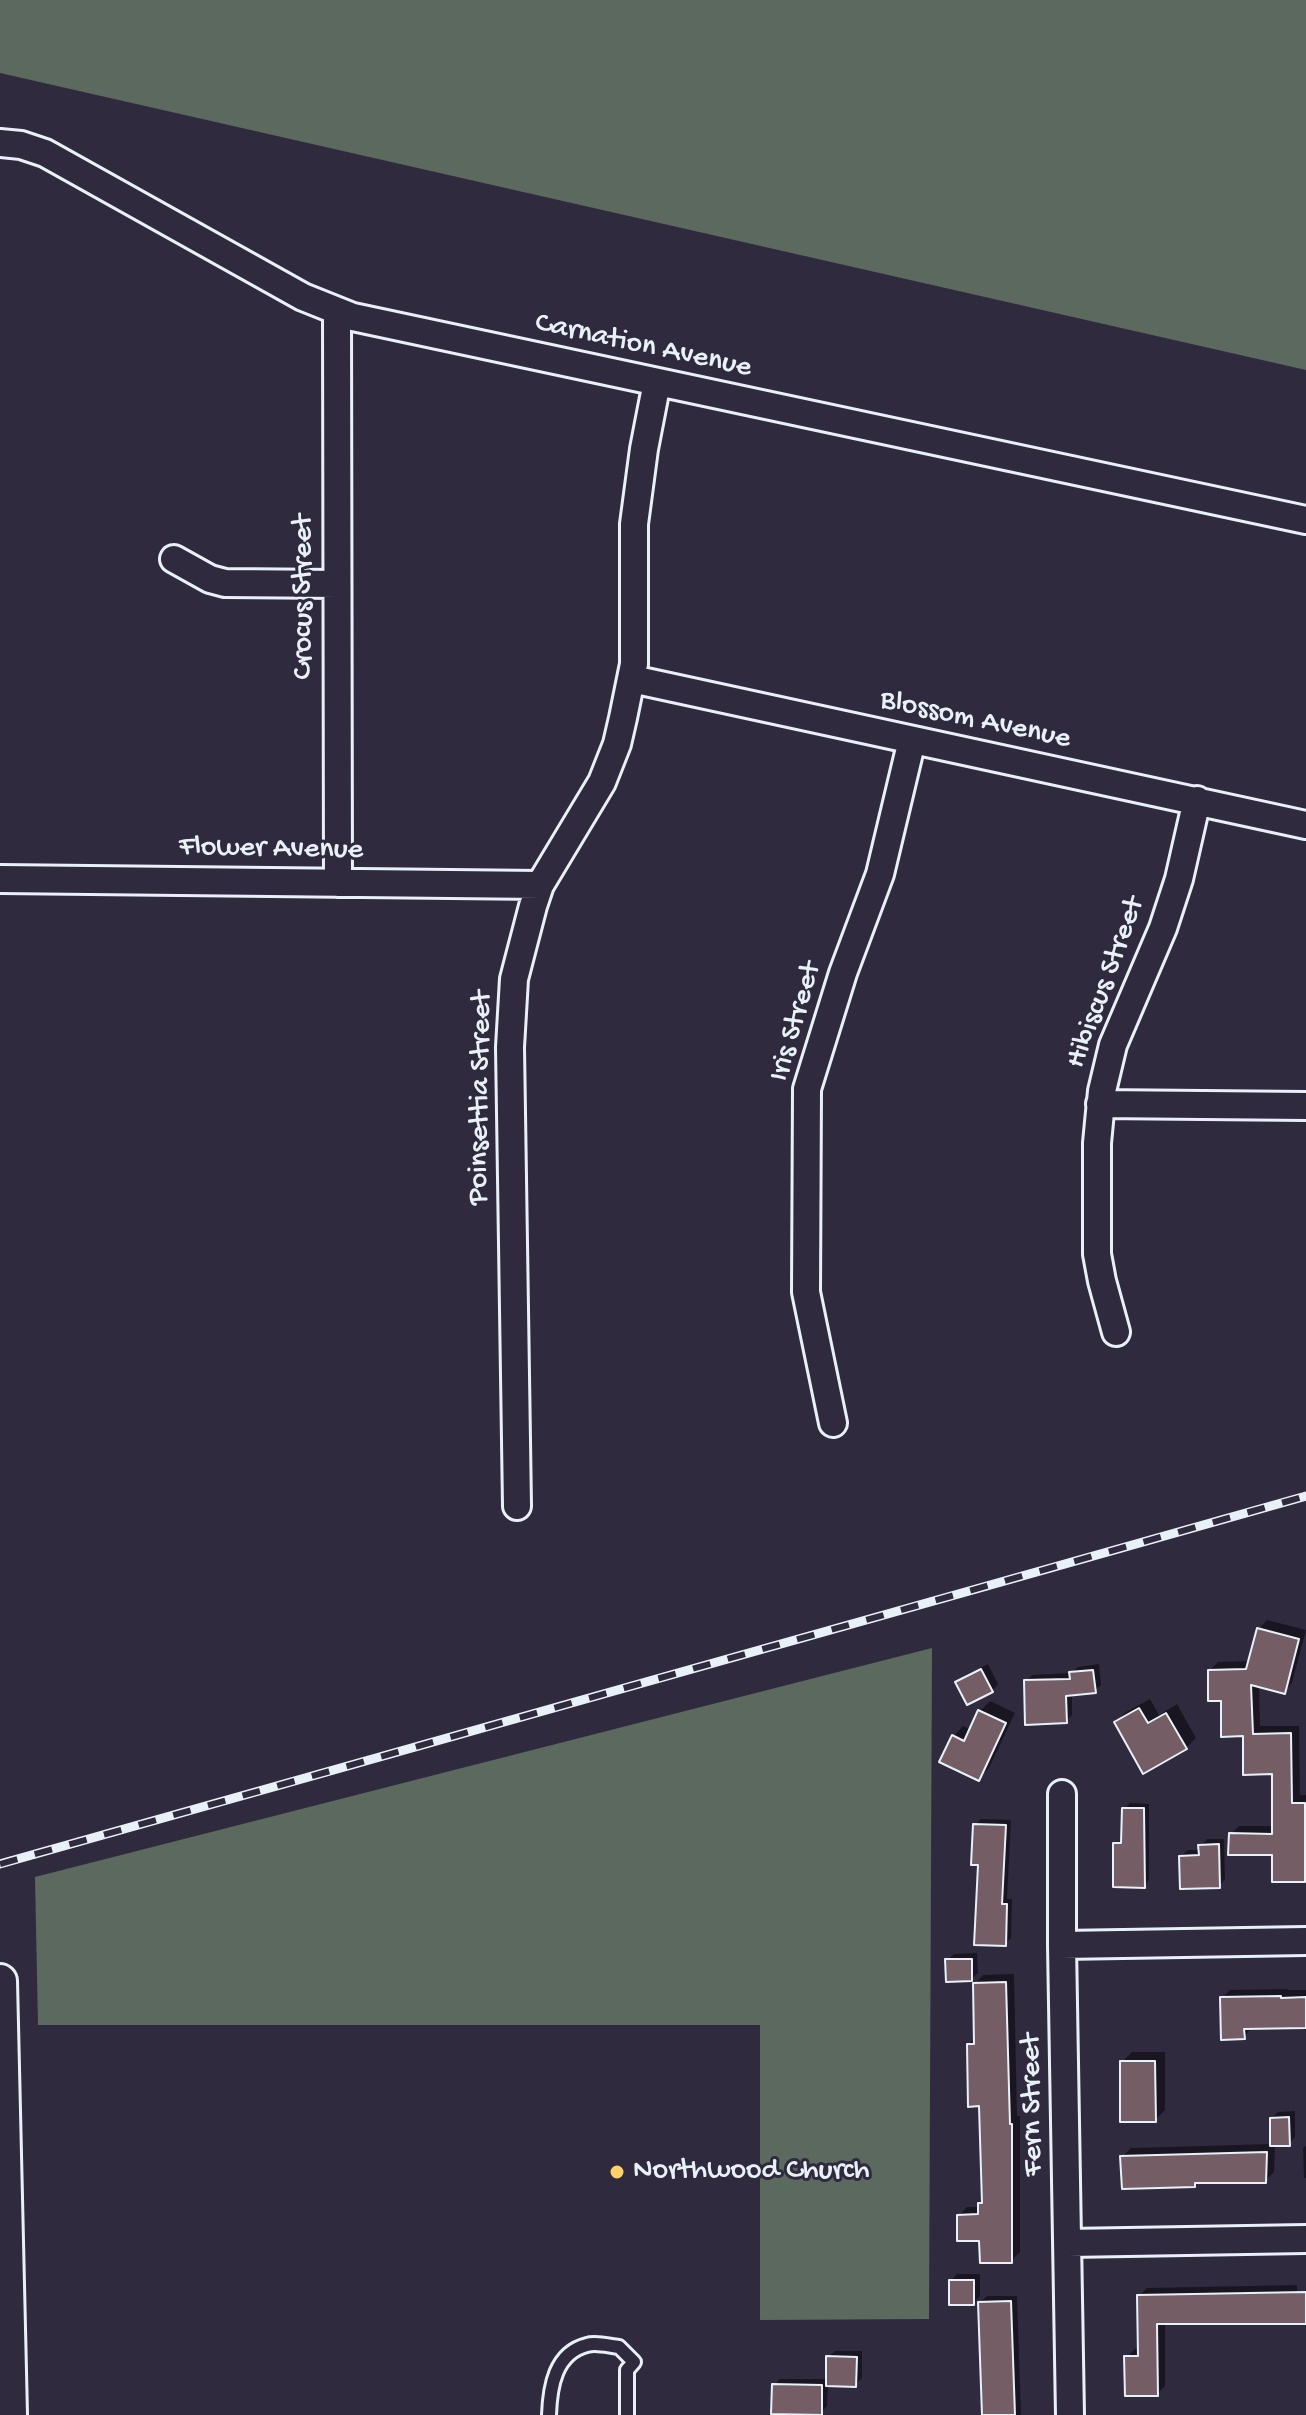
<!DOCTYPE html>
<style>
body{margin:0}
canvas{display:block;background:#2f2a3d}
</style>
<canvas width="1306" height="2415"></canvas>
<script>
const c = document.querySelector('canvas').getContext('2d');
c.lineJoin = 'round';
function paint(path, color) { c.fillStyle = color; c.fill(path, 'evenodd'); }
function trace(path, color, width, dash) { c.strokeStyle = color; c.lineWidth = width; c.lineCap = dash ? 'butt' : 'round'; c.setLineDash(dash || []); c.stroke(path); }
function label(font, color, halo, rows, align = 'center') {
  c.font = font + ' "Gochi Hand",sans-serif'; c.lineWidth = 6; c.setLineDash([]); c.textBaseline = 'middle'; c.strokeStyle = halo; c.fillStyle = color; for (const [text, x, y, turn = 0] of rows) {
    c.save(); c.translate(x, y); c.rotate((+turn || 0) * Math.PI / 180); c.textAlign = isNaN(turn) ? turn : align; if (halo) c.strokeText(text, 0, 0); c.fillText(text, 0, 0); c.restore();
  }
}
paint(new Path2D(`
 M0,0H1306V370L0,73Z
 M932,1648L929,2319L760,2320V2025H38L35,1877Z`), '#5c695e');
paint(new Path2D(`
 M1267,1620L1306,1630L1292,1683L1284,1692L1259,1685L1260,1726H1299L1300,1795H1306V1878L1304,1880L1274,1853L1231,1834L1239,1826H1274V1772L1245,1734L1223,1699L1210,1670L1218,1662L1250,1661L1259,1629Z
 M988,1664L998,1684L992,1691L958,1682L964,1676Z
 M1099,1664L1101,1685L1095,1691L1072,1694V1715L1066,1722L1026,1681L1032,1675L1071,1673L1078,1667Z
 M1150,1699L1159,1715L1177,1704L1196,1738L1186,1748L1116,1722L1126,1712Z
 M990,1701L1015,1713L989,1768L979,1778L953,1737L963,1726L971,1730L980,1711Z
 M1130,1803L1149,1804V1880L1144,1886L1115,1844L1124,1839V1809Z
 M981,1819L1011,1820L1007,1899H1012L1011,1938L1005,1944L980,1863L975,1825Z
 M1207,1839H1224L1225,1879L1219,1886L1181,1856L1188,1850H1201V1846Z
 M977,1953L978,1973L971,1979L947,1960L954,1954Z
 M1014,1974L1017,2116H1020V2252L1011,2261L981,2239L959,2216L967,2207H980L983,2200L981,2104L969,2044L976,2037L975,1984L983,1975Z
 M1288,1989V1990H1306V2027H1252L1244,2037L1222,1998L1230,1990Z
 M1132,2052H1165V2110L1155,2120L1122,2062Z
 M1295,2111V2137L1289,2144H1275L1274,2172L1265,2181H1198L1194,2185L1122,2157L1131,2148L1272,2144V2118L1278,2112Z
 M1306,2146V2178H1304L1303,2148Z
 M957,2274H980V2296L974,2303L951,2281Z
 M1297,2285L1298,2315L1165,2322V2386L1157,2394L1127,2357L1135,2349H1140L1139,2296L1147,2288Z
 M987,2296H1017L1021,2415H984L980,2303Z
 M835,2351H862V2378L855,2385L828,2384L827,2406L821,2413L774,2385L780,2379H828V2357Z`), '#0007');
const building = new Path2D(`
 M1257,1628L1299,1639L1285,1694L1251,1685L1253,1734L1291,1733L1292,1803H1305V1882H1272V1855H1228L1229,1833L1272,1834V1774L1243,1775V1736L1221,1737V1701H1208V1670L1246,1669Z
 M981,1669L993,1692L967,1705L955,1682Z
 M1093,1670L1096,1693L1066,1696L1067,1723L1025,1725L1024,1680L1070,1679L1069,1672Z
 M1139,1708L1148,1723L1166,1713L1187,1749L1143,1774L1114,1722Z
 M978,1710L1006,1723L979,1781L939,1762L952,1735L964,1741Z
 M1122,1808H1144L1145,1888L1113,1887V1843H1121Z
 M973,1824L1006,1825L1002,1904H1007L1006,1946L974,1945L978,1865H971Z
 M1219,1844L1220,1888L1180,1889L1179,1856L1199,1855L1198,1845Z
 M945,1959H972V1981L946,1982Z
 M1006,1982L1010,2124H1012V2263H980L979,2241H957V2215L978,2214V2203H982L979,2106L968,2107L967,2044H974L973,1983Z
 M1281,1996V1998L1306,1997V2028L1244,2029L1245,2039L1221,2040L1220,1997Z
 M1120,2061H1155L1156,2122H1120Z
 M1289,2117L1290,2146H1270V2118Z
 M1267,2152L1266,2183H1195V2187L1122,2189L1120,2156Z
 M949,2280H974V2305H949Z
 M1306,2292V2324H1157L1158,2396H1125L1124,2356H1138L1137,2295Z
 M1011,2301L1015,2415H982L978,2302Z
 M826,2356L857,2357L856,2387L826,2386Z
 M772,2384L822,2385V2415L771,2414Z`);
paint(building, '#745d64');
trace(building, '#e8f1f8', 2);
const service = new Path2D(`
 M549,2415C550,2387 555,2353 587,2345C596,2342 609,2346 619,2347L634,2362L627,2370V2415`);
const minor = new Path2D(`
 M0,143L21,145L45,153L303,297L353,317L1306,520
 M337,312L338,883
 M174,559L210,579L225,583L337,584
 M632,679L1306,825
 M0,879L540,885
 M1100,1104L1306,1106
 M1116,1332L1102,1281L1097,1254V1143L1102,1091L1113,1045L1163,928L1179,879L1197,800
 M833,1423L806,1292L807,1089L843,973L880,874L912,740
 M517,1506L510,1047L514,979L533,906L540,885L602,782L617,744L623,718L634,664V524L644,449L657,382
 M1062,1794V1945L1070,2415
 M1062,1945L1306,1941
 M1068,2243L1306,2239`);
const tertiary = new Path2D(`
 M0,1981L10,2415`);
trace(service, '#e8f1f8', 18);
trace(minor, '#e8f1f8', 32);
trace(tertiary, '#e8f1f8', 38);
trace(service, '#2f2a3d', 12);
trace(minor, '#2f2a3d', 26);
trace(tertiary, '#2f2a3d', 32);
const rail = new Path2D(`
 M0,1864L1306,1496`);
trace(rail, '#e8f1f8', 9);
trace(rail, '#2f2a3d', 6, [18]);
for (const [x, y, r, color] of [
 [617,2172,8,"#ffd166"]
]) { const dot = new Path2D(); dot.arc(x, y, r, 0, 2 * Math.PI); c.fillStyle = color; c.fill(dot); trace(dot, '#2f2a3d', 3); }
label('30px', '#e8f1f8', '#2f2a3d', [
 ["Carnation Avenue",643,347,12],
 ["Crocus Street",305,597,-90],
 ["Blossom Avenue",975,721,12],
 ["Flower Avenue",271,850,1],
 ["Hibiscus Street",1107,983,-70],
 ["Iris Street",797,1022,-74],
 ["Poinsettia Street",482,1098,-89],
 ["Fern Street",1034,2105,-91]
]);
label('30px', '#e8f1f8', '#2f2a3d', [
 ["Northwood Church",633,2172]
], 'left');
</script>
